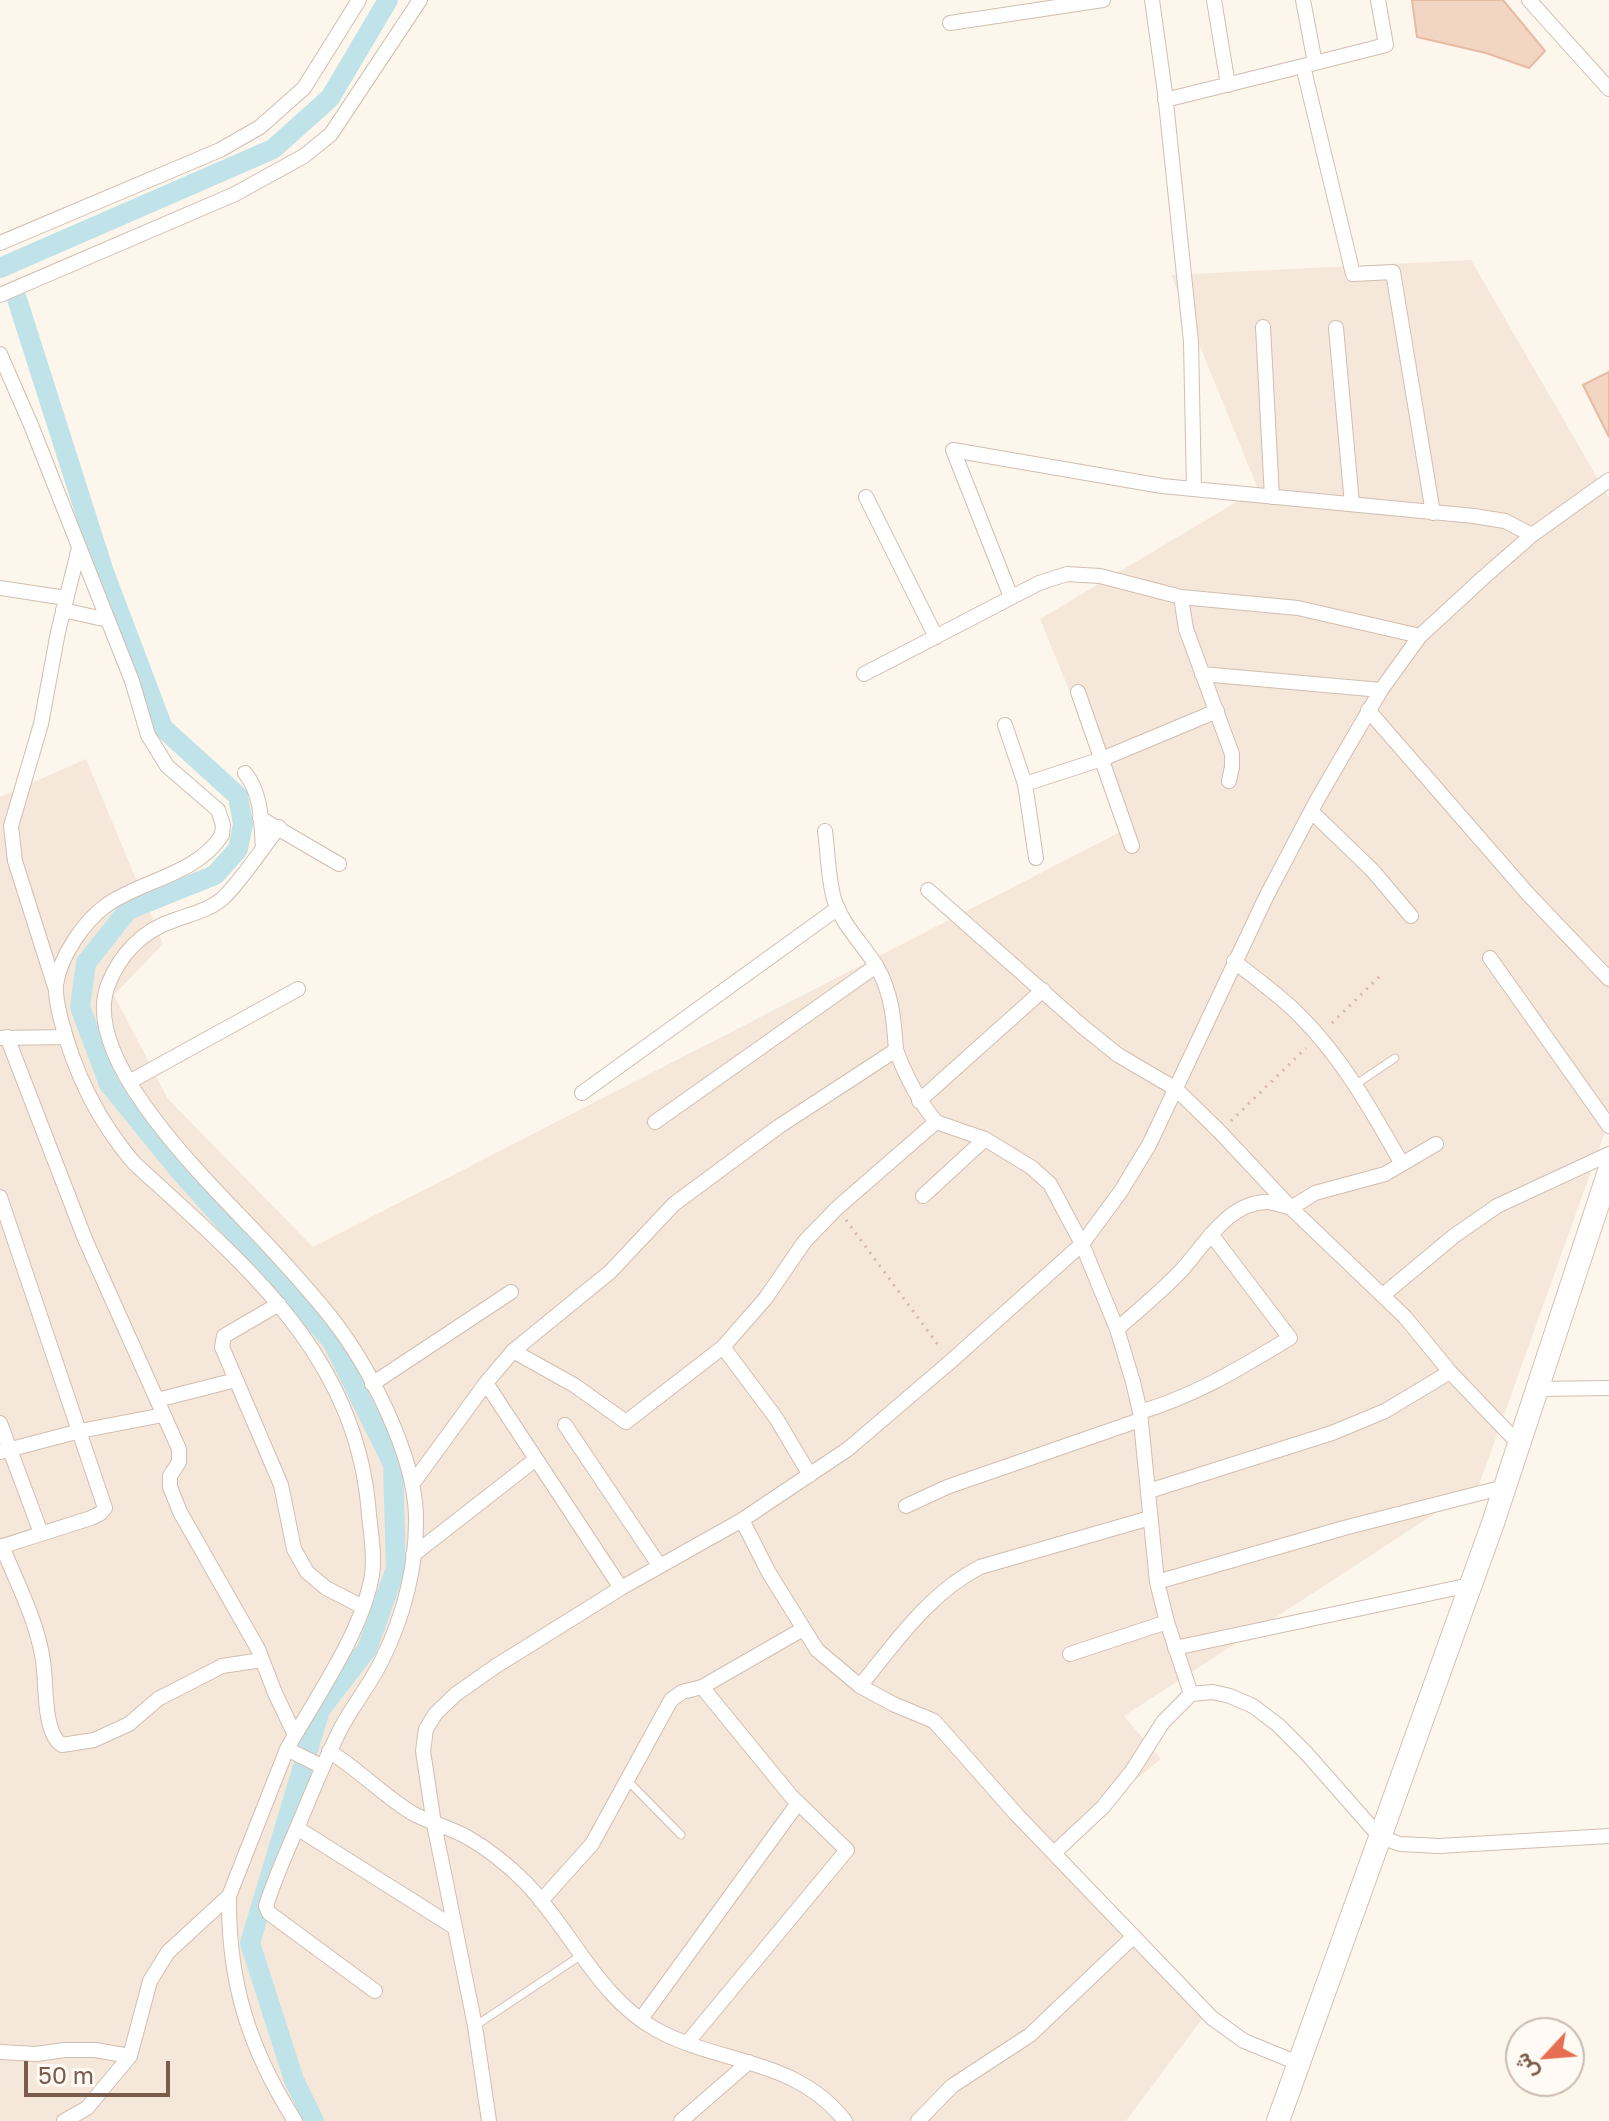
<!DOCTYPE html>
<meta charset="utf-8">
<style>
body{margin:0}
#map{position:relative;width:1609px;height:2121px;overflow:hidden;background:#fdf6ec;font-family:"Golos Text",Vazirmatn,sans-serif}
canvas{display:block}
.north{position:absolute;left:1505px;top:2017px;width:80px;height:80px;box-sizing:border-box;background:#fffaf3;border:2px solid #cabbb1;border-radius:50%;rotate:244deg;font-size:22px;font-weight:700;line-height:32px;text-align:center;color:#7a5c4d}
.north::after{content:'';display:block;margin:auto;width:28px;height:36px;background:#e76f51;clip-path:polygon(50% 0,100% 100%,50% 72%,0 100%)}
.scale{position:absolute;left:24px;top:2061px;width:146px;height:36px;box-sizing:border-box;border:4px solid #7a5c4d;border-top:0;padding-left:10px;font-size:24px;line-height:28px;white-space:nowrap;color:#7a5c4d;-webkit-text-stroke:6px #fffaf3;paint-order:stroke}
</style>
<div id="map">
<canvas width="1609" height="2121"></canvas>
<div class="north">ش</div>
<div class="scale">50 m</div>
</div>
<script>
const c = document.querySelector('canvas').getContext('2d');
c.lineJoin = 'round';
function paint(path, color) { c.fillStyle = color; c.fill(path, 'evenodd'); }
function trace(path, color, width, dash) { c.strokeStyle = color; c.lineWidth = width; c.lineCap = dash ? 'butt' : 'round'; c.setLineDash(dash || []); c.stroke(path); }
paint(new Path2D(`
 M1471,260L1609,498V1121L1479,1485L1124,1716L1161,1759L1051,1849L1211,2007L1126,2121H0V797L86,759L163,944L114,995L168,1099L313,1247L1126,829L1040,619L1258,489L1171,275Z`), '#f5e8da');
trace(new Path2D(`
 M0,268L273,149L330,98L388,0
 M17,299L104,572L163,728L238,796L243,824L238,849L215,875L128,910L86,963L80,1007L109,1084L179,1170L332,1341L393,1464L396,1568L367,1649L320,1710L250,1943L294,2080L314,2121`), '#bfe3e8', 20);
const building = new Path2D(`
 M1412,0H1503L1545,51L1529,68L1486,53L1417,37Z
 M1609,372V437L1583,385Z`);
paint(building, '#f3d5c3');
trace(building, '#e6bba3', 2);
const service = new Path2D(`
 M1355,1085L1395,1058
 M627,1780L681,1835
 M475,2026L580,1956`);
const minor = new Path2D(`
 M1152,0L1165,93L1191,342L1194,489
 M1214,0L1228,85
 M1303,0L1315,63
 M1529,0L1609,89
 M950,23L1103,0
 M1303,66L1386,45L1378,0
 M1165,100L1303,66L1353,274L1393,272L1433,513
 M0,243L220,150L260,127L304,88L359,0
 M0,295L235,194L304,156L331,134L420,0
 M1263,327L1272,497
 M1336,328L1352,504
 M0,354L31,425L132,681L148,735L167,766L218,810L223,825L222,835C197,874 146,879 108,904C84,921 60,956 56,985C55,995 58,1006 60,1016C73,1069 98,1121 134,1163C243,1263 358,1355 369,1515C371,1534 375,1556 372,1575C363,1631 315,1699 287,1749L323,1767
 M866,497L936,637
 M0,588L66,598
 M1011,597L953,450L1162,486L1474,516L1505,521L1532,535
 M1181,597L1186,629L1232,754V767L1229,781
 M63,610L108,620
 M864,674L1039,583L1067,574L1100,576L1181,597L1298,608L1420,636
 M1202,674L1381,690
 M1078,692L1132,846
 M1368,710L1528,894L1609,979
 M1005,725L1025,784L1036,858
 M245,773C262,794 261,822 263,848
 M1025,784L1102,759L1217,711
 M1312,812L1373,871L1411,916
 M260,818L339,864
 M279,827C264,846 239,884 222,899C209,910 191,914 175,920C143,930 120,954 108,985C78,1062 218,1191 265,1242C288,1267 312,1293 333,1320C370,1368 414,1454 416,1515C417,1565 404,1616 382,1660C371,1683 354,1704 342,1726C326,1757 313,1790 300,1821C288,1849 275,1877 266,1906L269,1913L375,1991
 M825,831C828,853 828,878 834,899C842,925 863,944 877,967C892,993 894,1021 896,1050
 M928,890L1082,1026L1118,1055L1176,1089L1220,1132L1291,1208L1405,1317L1450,1372L1519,1444
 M1490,958L1609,1126
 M1234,961C1256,979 1281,996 1301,1017C1343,1059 1373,1113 1402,1164
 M55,987L15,861L11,826L41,724L58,632L79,548
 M7,1037L85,1239L179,1449V1462L170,1476V1487L180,1512L258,1649L275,1693L295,1735
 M0,1038L66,1037
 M129,1082L298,989
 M582,1093L838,908
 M919,1101L1043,990
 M655,1122L876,966
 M936,1122L985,1139L1031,1167L1050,1184L1082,1244L1117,1329L1133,1382L1140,1412L1157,1582L1167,1622L1191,1694
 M923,1196L985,1139
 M0,1197L105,1508L101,1513L91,1518L0,1547
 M1383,1295L1454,1236L1497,1206L1609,1154
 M279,1304L224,1336L222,1347L281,1485L294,1549L307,1572L326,1588L363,1607
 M1117,1329C1138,1311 1158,1294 1177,1275C1202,1250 1226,1202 1267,1202C1274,1202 1284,1206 1291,1208L1315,1193L1385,1174L1436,1144
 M723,1347L776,1418L810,1475
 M486,1383L621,1588
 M372,1384L511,1292
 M1537,1389L1609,1388
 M157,1400L236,1380
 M1140,1412C1199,1394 1238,1369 1290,1338L1211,1234
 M0,1423L41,1533
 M565,1425L659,1565
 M0,1452L80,1431L163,1415
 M413,1483L486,1383L513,1351L610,1272L674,1204L778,1127L896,1050C906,1077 918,1100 936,1122L837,1208L805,1241L765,1299L723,1347L626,1422L574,1385L513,1351
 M1149,1491L1332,1433L1385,1411L1450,1372
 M906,1506L947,1487L1140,1420
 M742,1520L769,1573L817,1650L860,1686L893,1704L934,1721L1017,1815L1212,2018L1244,2041L1298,2063
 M2,1546C18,1586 40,1626 44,1669C46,1688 44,1734 62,1745L94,1740L129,1724L158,1699L222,1666L262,1660
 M413,1555L536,1459
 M1157,1582L1344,1528L1504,1487
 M1175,1648L1470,1585
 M1070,1654L1167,1622
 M860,1686C896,1642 928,1594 980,1567L1150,1518
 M329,1751C359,1770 383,1795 412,1813C430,1823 449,1827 467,1837C488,1849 508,1865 525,1882C570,1928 598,1998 657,2030C722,2065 796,2058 845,2121
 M297,1828L454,1927
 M1054,1853L1103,1807L1132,1771L1163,1722L1191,1694L1213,1692L1230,1696L1253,1706L1278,1725L1307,1754L1380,1837L1400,1844L1439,1846L1609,1836
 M229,1896C228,1982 249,2049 295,2121
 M541,1901L592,1844L671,1700L682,1692L702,1687L803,1629
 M641,2019L798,1803
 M687,2043L847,1850L791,1796L702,1687
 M0,2052L36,2054L65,2050H95L130,2056
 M64,2121L87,2108L130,2056L150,1981L168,1952L229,1896L287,1749
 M489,2121L475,2026L434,1824L423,1751L426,1729L436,1713L456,1694L496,1666L621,1588L742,1520L848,1449L950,1362L1082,1244L1121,1191L1149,1145L1266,897L1317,800L1381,690L1420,636L1484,577L1532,535L1609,480
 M681,2121L749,2062
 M918,2121L952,2086L1030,2035L1134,1936`);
const secondary = new Path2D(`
 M1278,2121L1493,1523L1609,1171`);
trace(service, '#d1beb0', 9);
trace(minor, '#d1beb0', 16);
trace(secondary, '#d6c0b0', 24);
trace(new Path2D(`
 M1332,1023L1382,974
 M1231,1121L1306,1048
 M846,1220L941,1349`), '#d9b8a5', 3, [2, 6]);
trace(service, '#fff', 7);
trace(minor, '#fff', 14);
trace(secondary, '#fff', 22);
</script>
